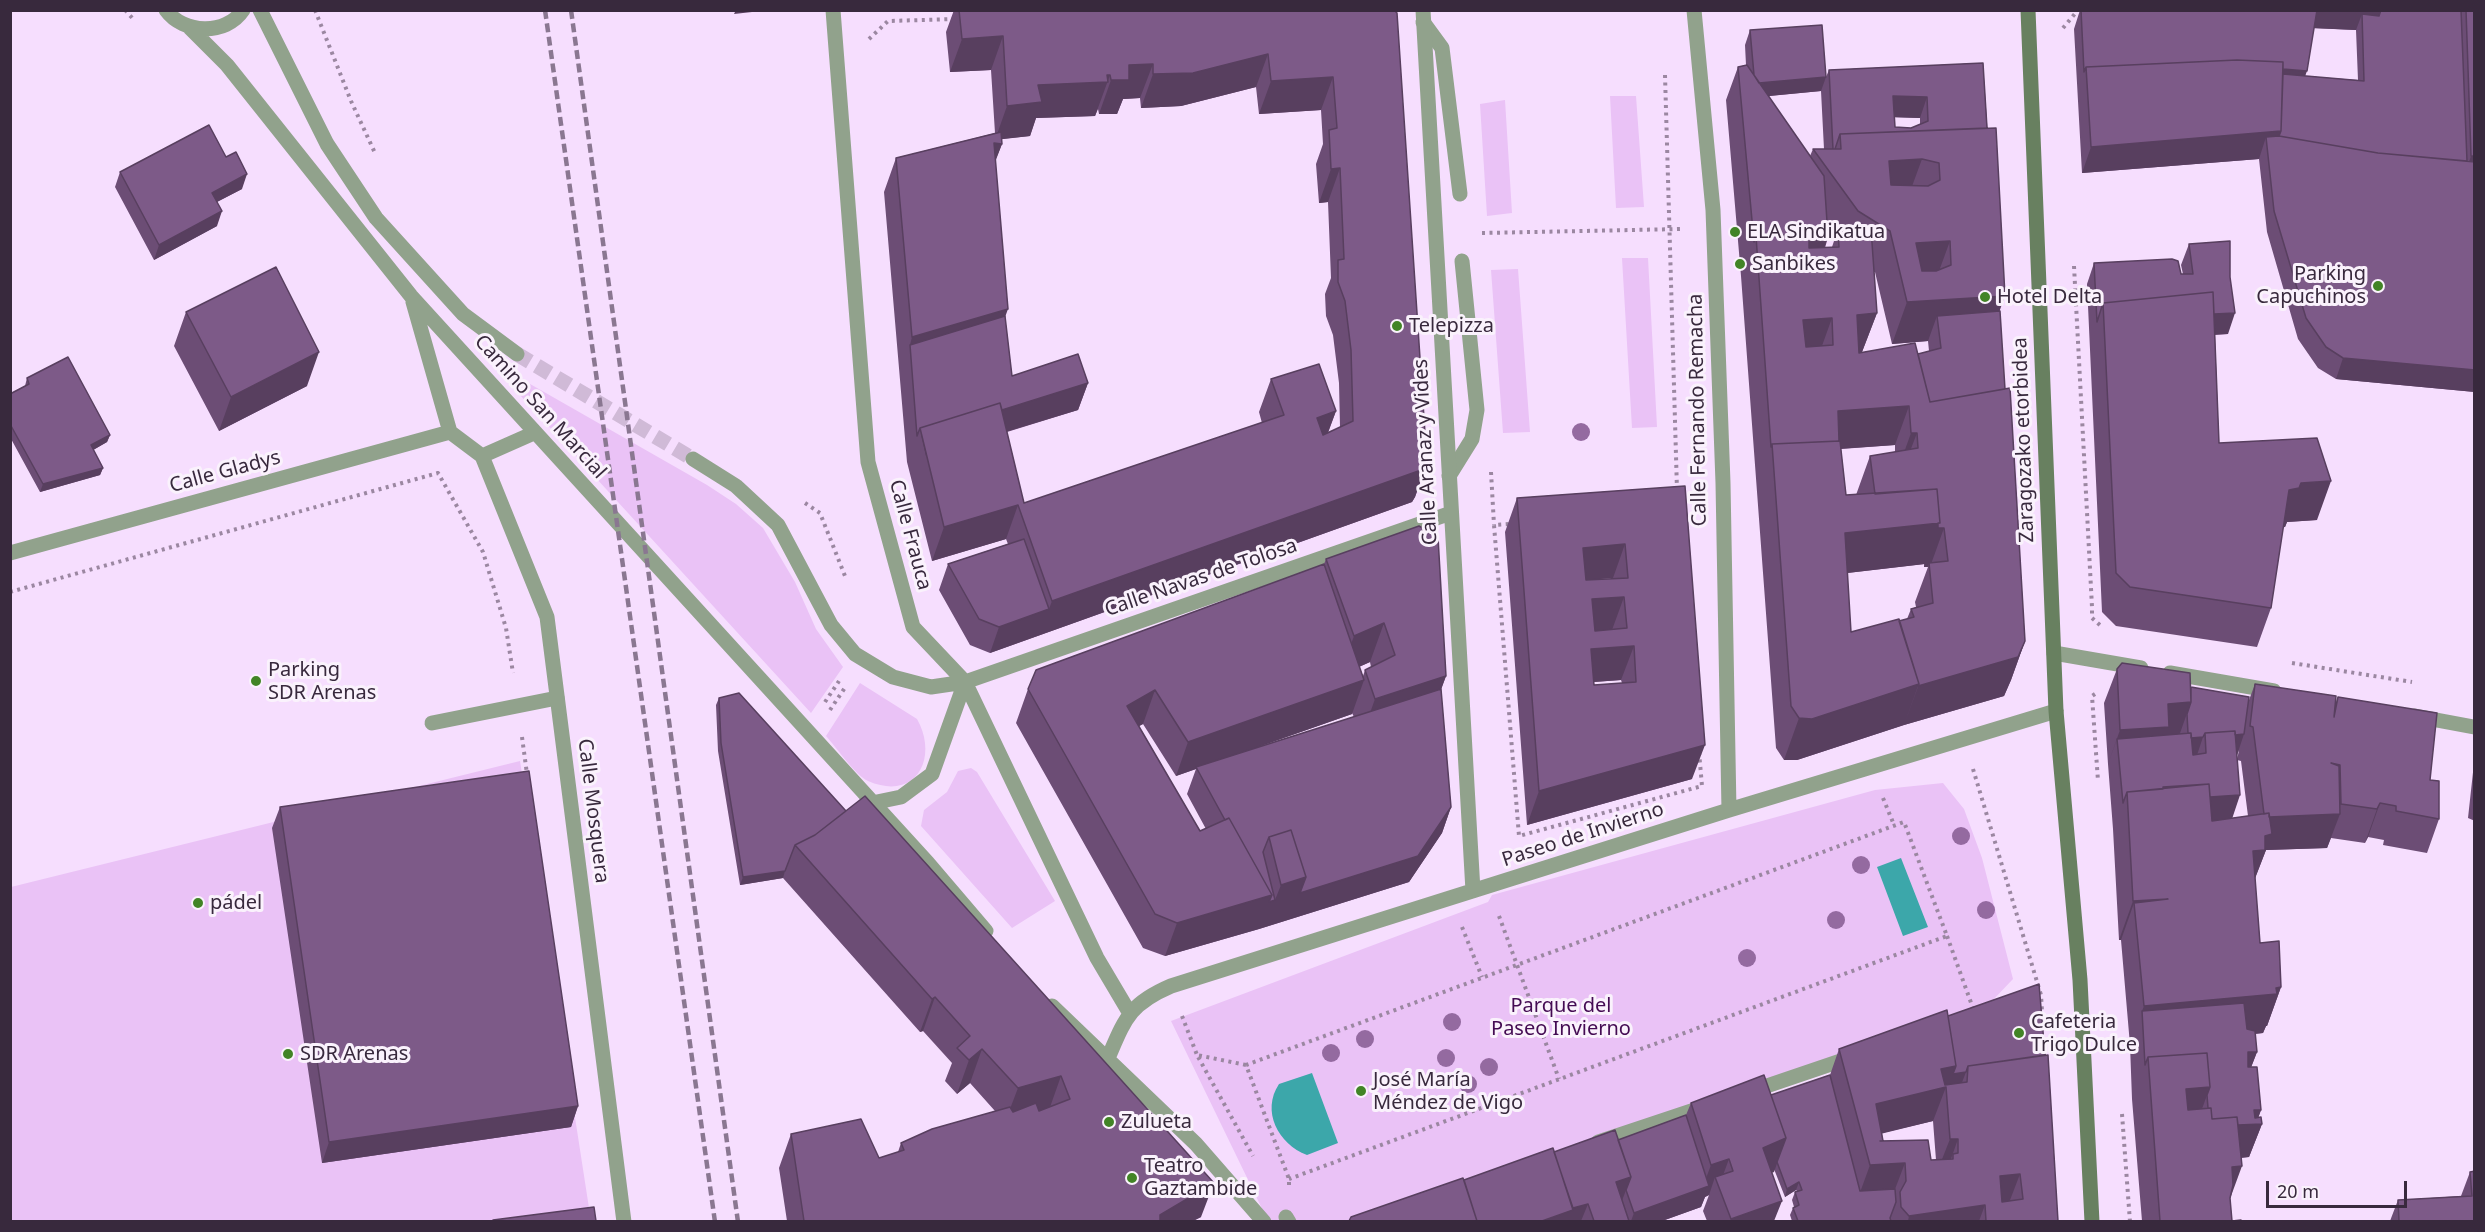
<!DOCTYPE html>
<meta charset="utf-8">
<style>
body{margin:0}
#map{position:relative;width:2485px;height:1232px;overflow:hidden;background:#f6defe;font-family:"Noto Sans",sans-serif}
canvas{display:block}
.frame{position:absolute;inset:0;border:12px solid #38293d;pointer-events:none}
.scale{position:absolute;left:2266px;top:1181px;width:141px;height:27px;box-sizing:border-box;border:3px solid #38293d;border-top:0;padding-left:8px;font-size:18px;line-height:21px;white-space:nowrap;color:#38293d;-webkit-text-stroke:4px #faf2fc;paint-order:stroke}
</style>
<div id="map">
<canvas width="2485" height="1232"></canvas>
<div class="frame"></div>
<div class="scale">20 m</div>
</div>
<script>
const c = document.querySelector('canvas').getContext('2d');
c.lineJoin = 'round';
function paint(path, color) { c.fillStyle = color; c.fill(path, 'evenodd'); }
function trace(path, color, width, dash) { c.strokeStyle = color; c.lineWidth = width; c.lineCap = dash ? 'butt' : 'round'; c.setLineDash(dash || []); c.stroke(path); }
function label(font, color, halo, rows, align = 'center') {
  c.font = font + ' "Noto Sans",sans-serif'; c.lineWidth = 6; c.setLineDash([]); c.textBaseline = 'middle'; c.strokeStyle = halo; c.fillStyle = color; for (const [text, x, y, turn = 0] of rows) {
    c.save(); c.translate(x, y); c.rotate((+turn || 0) * Math.PI / 180); c.textAlign = isNaN(turn) ? turn : align; if (halo) c.strokeText(text, 0, 0); c.fillText(text, 0, 0); c.restore();
  }
}
paint(new Path2D(`
 M1610,96H1636L1644,207L1616,208Z
 M1505,100L1512,213L1487,216L1480,104Z
 M1622,258H1648L1657,427L1632,428Z
 M1518,269L1530,432L1503,433L1491,270Z
 M488,360L707,485L736,504L763,528L795,582L816,629L843,667L811,713Z
 M860,683L917,719C939,758 916,802 868,781C856,776 836,747 826,736Z
 M520,761L591,1221H11V887Z
 M971,768L977,772L1055,901L1012,928L921,826L924,810L947,792L958,771Z
 M1943,783L1964,809L1982,858L2013,979L1972,1022L1381,1222L1268,1221L1171,1021L1488,902L1492,895L1875,790Z`), '#eac2f6');
paint(new Path2D(`
 M1901,858L1928,927L1903,936L1877,867Z
 M1312,1073L1338,1143L1307,1155C1278,1144 1261,1111 1279,1084Z`), '#3ca7aa');
trace(new Path2D(`
 M517,354L693,459`), '#d0bad7', 15, [15, 8]);
trace(new Path2D(`
 M125,10L135,21
 M315,10L351,101L375,153
 M2063,28L2078,10
 M869,39L888,21L956,19
 M1665,75L1677,490
 M1482,233L1681,229
 M2074,266L2092,607V618L2101,626
 M1491,472L1494,525
 M805,503L820,513L845,576
 M1678,513L1702,786L1519,836L1494,525Z
 M10,592L438,473L483,552L506,628L513,673
 M2292,663L2412,682
 M2095,694L2092,696L2098,781
 M825,702L839,681
 M830,710L846,686
 M522,737L527,774
 M1973,769L2041,995L2043,1027
 M1883,798L1894,825
 M1499,916L1559,1079
 M1462,927L1482,977
 M1947,936L1974,1011
 M1182,1016L1197,1055
 M1246,1065L1197,1055L1253,1156
 M2122,1114L2130,1222
 M1289,1185V1179L1246,1065L1904,822L1947,936L1289,1179`), '#9b87a1', 4, [3, 4.5]);
trace(new Path2D(`
 M1423,22L1442,48L1460,194
 M1449,476L1472,439L1477,410L1462,261
 M432,723L557,698`), '#91a28c', 15);
trace(new Path2D(`
 M1749,1092L1852,1057
 M1598,1142L1706,1106
 M1286,1217L1289,1222`), '#91a28c', 15);
trace(new Path2D(`
 M166,10C183,34 226,36 243,10
 M260,10L327,144L376,218L463,314L517,354
 M833,10L868,462L913,627L965,682L1097,958L1129,1012
 M1423,10L1473,891
 M1694,10L1713,210L1723,483L1729,810
 M190,28L227,65L411,296L928,863L986,931
 M413,302L450,432
 M450,432L482,456L547,617L624,1222
 M482,456L534,433
 M693,459L736,486L778,525L831,625L855,654L893,677L931,687L965,682L1451,513
 M10,553L450,432
 M872,803L901,797L932,774L965,682
 M1052,1006L1196,1144L1264,1222
 M1108,1058C1125,1019 1129,1004 1171,986L1729,810L2056,711`), '#91a28c', 15);
trace(new Path2D(`
 M2054,653L2141,668
 M2170,673L2274,691
 M2415,716L2474,727`), '#91a28c', 15);
trace(new Path2D(`
 M2028,10L2056,711L2080,980L2092,1222`), '#688060', 15);
trace(new Path2D(`
 M545,10L715,1222
 M571,10L738,1222`), '#8a7791', 4.5, [9, 4.5]);
c.fillStyle = '#946aa0';
for (const [x, y] of [
 [1581,432],
 [1961,836],
 [1861,865],
 [1986,910],
 [1836,920],
 [1747,958],
 [1452,1022],
 [1365,1039],
 [1331,1053],
 [1446,1058],
 [1489,1067],
 [1468,1084]
]) { c.beginPath(); c.arc(x, y, 9, 0, 2 * Math.PI); c.fill(); }
paint(new Path2D(`
 M954,10H1394L1427,463L1415,497L1412,502L990,653L970,645L939,590L948,564L1008,544L1006,539L932,561L907,462L884,192L896,158L995,133L991,70L950,72L946,32ZM1256,87L1259,114L1321,110L1323,144L1316,164L1319,203L1328,202L1331,278L1325,294L1326,316L1333,335L1339,383L1340,427L1328,433L1336,411L1271,379L1259,412L1262,423L1024,503L1007,432L1078,410L1088,383L1012,376L1005,316L995,161L1002,144L1001,139L1030,136L1036,118L1095,116L1098,109L1099,114H1117L1123,99L1140,98L1141,108L1181,106Z
 M2080,10H2475V392L2336,379L2318,368L2298,339L2267,232L2259,159L2082,173L2074,29ZM2314,28L2356,30L2358,80L2305,76Z
 M1750,30L1826,77L1829,70L1983,63L2005,389L2025,641L2011,680L2004,696L1904,725L1797,760H1784L1776,748L1741,276L1726,100L1738,67L1746,65L1745,45ZM1821,91L1824,149H1813L1810,156L1768,96ZM1894,117L1920,118V125L1911,128L1895,127ZM1828,233L1834,241L1832,247L1825,248L1828,237ZM1874,272H1875L1892,344L1928,341L1929,351L1918,354L1859,352H1862L1877,313ZM1895,445V452L1870,456L1856,495H1846L1841,449ZM1924,564V567H1928L1915,602L1916,607L1911,609L1907,619L1851,632L1847,573Z
 M120,172L242,189L217,202V226L154,260L115,187Z
 M2189,244L2230,277L2228,334L2215,335L2219,443L2317,520L2287,522L2285,527H2283L2271,608L2257,647L2116,626L2102,612L2087,284L2094,263L2183,274L2181,265Z
 M186,312L307,386L219,431L174,346Z
 M27,378L110,435L107,442L93,450L103,468L100,475L40,492L10,437V394L25,386Z
 M1685,486L1692,779L1527,825L1505,532L1517,498ZM1613,578V579L1586,580ZM1621,680L1622,683L1594,685V682Z
 M1326,559L1446,676L1441,689L1451,807L1442,833L1409,882L1259,929L1165,956L1143,948L1016,723L1028,689L1324,564ZM1370,662L1371,667L1365,670L1363,676L1359,667ZM1352,713L1354,717L1229,757L1352,714ZM1143,724L1176,776L1196,769L1187,794L1206,829L1200,831L1139,726Z
 M2117,669L2191,687L2249,700L2255,684L2336,703L2338,697L2430,780L2439,819L2427,853L2383,845L2384,840L2368,837L2365,843L2331,838L2327,848L2266,850L2255,878L2260,943L2281,987L2267,1026H2266L2263,1033L2255,1034L2257,1052L2251,1067L2261,1110L2258,1118L2262,1124L2249,1157L2241,1158L2230,1198L2232,1221H2241H2142L2132,1099L2130,1045L2121,940H2119L2113,829L2108,764L2104,703ZM2239,750L2237,760L2241,761L2248,816L2232,818L2237,755Z
 M719,698L1201,1217L1193,1221H787L779,1168L791,1134L879,1158L898,1152L901,1143L995,1111L970,1083L957,1094L945,1081L952,1063L923,1031L920,1032L783,878L740,885L718,751L716,705Z
 M2475,754V821L2468,818Z
 M280,807L578,1106L571,1127L322,1163L272,828Z
 M1948,1016L2058,1221H1792L1790,1215L1793,1208L1794,1207L1792,1200L1795,1192L1797,1191L1796,1190L1785,1197L1774,1169V1172H1772L1774,1221H1707L1703,1211L1709,1195L1705,1197L1701,1207L1662,1221H1349L1464,1180L1554,1152L1618,1140L1686,1115L1691,1103L1771,1095L1830,1075L1839,1049ZM1933,1121L1936,1160H1931L1883,1141L1882,1133Z
 M2470,1172L2475,1221H2390L2398,1200L2461,1196Z`), '#6c4d75');
paint(new Path2D(`
 M736,10H770L734,14Z
 M2316,10H2381L2374,31L2362,14L2356,30L2310,28Z
 M1003,36L991,70L950,72L962,39Z
 M1268,54L1256,87L1181,106L1141,108L1153,74Z
 M1153,64L1140,98L1123,99L1117,114H1099L1111,80L1129,65Z
 M2235,65L2307,71L2299,92Z
 M1110,75L1095,116L1036,118L1030,136L995,140L1007,106L1038,85Z
 M1333,77L1321,110L1259,114L1271,81Z
 M1826,77L1821,91L1749,98L1754,84Z
 M1893,96L1927,97L1920,118L1885,117Z
 M2281,131L2272,157L2266,137L2259,159L2082,173L2091,147Z
 M994,143L1002,144L989,178Z
 M1988,148L1939,163L1922,159L1907,200L1839,155Z
 M2471,156H2475V184L2467,168Z
 M1340,168L1328,202L1319,203L1331,169Z
 M247,174L242,189L207,207L212,193Z
 M222,211L217,226L154,260L159,245Z
 M1828,237L1816,271L1756,242Z
 M1950,241L1935,282L1902,280L1916,243Z
 M2005,296L1990,337L1937,316L1928,341L1892,344L1907,302Z
 M1008,309L996,342L910,345L912,337Z
 M1877,313L1862,352L1842,354L1857,315Z
 M2235,313L2228,334L2199,335L2206,314Z
 M1832,318L1818,357L1789,359L1803,320Z
 M319,352L307,386L219,431L231,397Z
 M2343,358L2475,370V392L2336,379Z
 M1088,383L1078,410L926,456L921,434Z
 M1909,406L1895,445L1837,449L1838,411Z
 M1336,411L1323,445L1317,418Z
 M1911,433H1917L1902,472H1897Z
 M110,435L107,442L88,453L91,445Z
 M1427,463L1415,497L1412,502L990,653L999,627L1049,609L1052,601Z
 M103,468L100,475L40,492L43,484Z
 M2331,481L2317,520L2287,522L2285,527L2274,529L2289,490L2301,483Z
 M1018,505L1006,539L932,561L944,527Z
 M1940,523L1944,528L1930,567L1929,563L1928,567H1924L1925,564L1830,575L1845,533Z
 M1625,544L1613,578L1571,581L1583,548Z
 M1624,597L1612,630L1580,633L1592,599Z
 M1384,623L1370,662L1340,675L1354,636Z
 M2025,641L2011,680L2004,696L1904,725L1918,686Z
 M1634,646L1621,680L1579,683L1591,649Z
 M1446,676L1432,715L1361,738L1375,699Z
 M1364,680L1352,714L1176,776L1188,742Z
 M1919,684L1904,725L1797,760H1784L1799,718Z
 M1155,690L1143,724L1115,739L1127,706Z
 M2191,702L2179,736L2117,739L2108,764L2120,730L2168,704Z
 M2244,734L2237,755L2205,737Z
 M2203,737L2196,758L2181,760L2189,738Z
 M1705,745L1692,779L1527,825L1539,791Z
 M2194,785L2184,811L2158,813L2163,787Z
 M2240,795L2231,822L2184,824L2194,797Z
 M2380,803L2368,837L2365,843L2377,809Z
 M1451,807L1442,833L1409,882L1259,929L1165,956L1177,923L1272,895L1275,900L1281,885L1306,877Z
 M2340,814L2327,848L2266,850L2251,889L2239,890L2264,817Z
 M785,871L783,878L740,885L743,877Z
 M2168,899L2134,903L2121,940H2119L2133,901Z
 M2281,987L2267,1026H2266L2263,1033L2144,1044L2142,1011L2144,1006L2276,988Z
 M935,997L923,1031L920,1032L932,999Z
 M982,1049L970,1083L957,1094L969,1060Z
 M2248,1052H2257L2244,1086Z
 M2148,1065L2210,1087L2195,1128L2171,1130Z
 M1956,1066L1966,1072L1956,1098L1946,1087L1933,1121L1864,1138L1876,1104L1941,1069Z
 M1061,1076L1049,1110L1005,1122L1018,1088Z
 M578,1106L571,1127L322,1163L329,1142Z
 M2254,1110H2261L2256,1124H2262L2249,1157L2197,1161Z
 M1786,1138L1774,1172L1750,1182L1763,1148Z
 M1950,1139H1958L1946,1173L1937,1172Z
 M1729,1159L1719,1186L1715,1177L1709,1195L1705,1197L1701,1207L1662,1221H1631L1634,1213L1702,1189L1711,1165Z
 M1905,1163L1892,1197L1858,1198L1870,1165Z
 M2242,1166L2227,1207L2232,1167Z
 M2020,1174L2007,1208L1987,1210L2000,1176Z
 M1631,1177L1618,1211L1616,1182Z
 M1799,1182L1796,1190L1785,1197L1787,1189Z
 M1214,1183L1201,1217L1193,1221H1157L1160,1215Z
 M1782,1201L1774,1221H1730L1731,1219Z
 M1588,1204L1581,1221H1542L1570,1209Z
 M1985,1205L1979,1221H1908L1909,1216Z`), '#583f5f');
const building = new Path2D(`
 M959,10H1394L1397,13L1427,463L1424,469L1052,601L1018,505L944,527L920,428L1000,403L1024,503L1284,415L1271,379L1319,364L1336,411L1317,418L1323,435L1353,421L1351,350L1345,301L1338,282V260L1344,259L1340,168L1331,169L1329,130L1337,128L1333,77L1271,81L1268,54L1193,73L1153,74V64L1129,65V80H1111L1110,75H1107L1108,82L1038,85L1042,102L1007,106L1003,36L962,39Z
 M2081,10H2317L2307,71L2283,69V62L2237,60L2086,67L2084,72Z
 M2381,10H2461L2467,161L2378,153L2279,136L2281,131L2283,74L2364,81L2362,14L2379,16Z
 M2466,10H2475V156H2471Z
 M1822,25L1826,77L1759,83L1754,75L1750,30Z
 M2237,60L2283,62L2281,131L2091,147L2086,67Z
 M1983,63L1987,128L1840,134L1835,149H1833L1829,70ZM1893,96L1927,97L1928,121L1911,128L1895,127Z
 M1747,65L1824,176L1828,237L1809,238V234L1756,236L1754,242L1738,67Z
 M209,125L226,157L236,152L247,174L212,193L222,211L159,245L120,172Z
 M1996,128L2005,296L1907,302L1890,231L1858,211L1813,149H1841L1840,134ZM1922,159L1939,163L1940,180L1928,186L1891,185L1889,161ZM1950,241L1951,265L1936,271H1922L1916,243Z
 M1001,132L1002,144L994,143L1008,309L912,337L896,158Z
 M2279,136L2378,153L2475,162V370L2343,358L2326,347L2306,318L2274,211L2266,137Z
 M1871,229L1877,313L1857,315L1859,353L1915,343L1930,402L2010,388L2025,641L2018,657L1918,686L1919,684L1899,621L1914,617L1911,609L1933,603L1929,563L1948,561L1944,528H1938V523H1940L1937,489L1875,494L1870,456L1918,448L1917,433H1911L1909,406L1838,411L1839,441L1772,444L1771,447L1756,236L1809,234V248L1839,247L1838,232ZM1832,318L1833,345L1806,347L1803,320Z
 M2230,241V277L2235,313L2214,314L2213,292L2103,303L2097,322L2094,263L2172,259L2178,261L2181,274H2193L2189,244Z
 M276,267L319,352L231,397L186,312Z
 M2213,292L2219,443L2317,438L2331,481L2301,483L2299,488L2289,490L2271,608L2130,587L2116,573L2103,303Z
 M2000,311L2005,389L1930,402L1918,354L1941,348L1937,316Z
 M1005,316L1012,376L1078,354L1088,383L1002,410L1000,403L920,428L917,436L910,345Z
 M68,357L110,435L91,445L103,468L43,484L10,424V394L29,384L27,378Z
 M1840,441L1846,495L1937,489L1940,523L1845,533L1851,632L1899,619L1919,684L1812,719L1799,718L1791,706L1772,444Z
 M1685,486L1705,745L1539,791L1517,498ZM1625,544L1628,578L1586,580L1583,548ZM1624,597L1627,628L1595,631L1592,599ZM1634,646L1636,682L1594,685L1591,649Z
 M1419,526L1438,537L1446,676L1375,699L1365,670L1395,655L1384,623L1354,636L1326,559Z
 M1024,539L1049,609L999,627L979,619L948,564Z
 M1324,564L1364,680L1188,742L1155,690L1127,706L1200,831L1229,818L1272,895L1177,923L1155,914L1028,689L1036,670Z
 M2122,663L2190,673L2191,702L2168,704L2169,727L2120,730L2117,669Z
 M2255,684L2336,696L2334,717L2338,697L2437,713L2430,780L2439,781V819L2396,811V806L2380,803L2377,809L2341,804L2340,765L2331,763L2339,766L2340,814L2269,817V813L2264,814L2253,727L2250,726Z
 M2191,687L2249,697L2244,734L2235,735V731L2205,733L2203,737L2191,738V733H2188L2187,714L2191,702Z
 M1441,689L1451,807L1418,856L1300,893L1306,877L1291,830L1269,837L1263,852L1275,900L1269,902L1272,895L1229,818L1225,820L1196,767Z
 M739,693L846,811L815,835L795,845L785,871L743,877L721,743L719,698Z
 M2235,731L2240,795L2210,797L2209,784L2163,787V789L2127,792L2123,803L2117,739L2191,733L2193,755L2206,753L2205,733Z
 M529,771L578,1106L329,1142L280,807Z
 M2209,784L2212,821L2269,813L2272,834L2265,836V850L2253,851L2260,943L2279,941L2281,987L2276,988L2277,994L2144,1006L2134,903L2168,899L2133,901L2127,792Z
 M865,796L1214,1183L1160,1215V1221H804L791,1134L861,1119L879,1158L904,1150L901,1143L932,1129L1010,1107L1013,1112L1036,1103L1039,1111L1070,1099L1061,1076L1018,1088L982,1049L969,1060L957,1048L970,1036L935,997L932,999L795,845L815,835Z
 M1291,830L1306,877L1281,885L1269,837Z
 M2039,984L2045,1055L1968,1066L1966,1072L1953,1074L1956,1066L1948,1016Z
 M2244,1003L2247,1029L2255,1031L2257,1052H2248V1067H2257L2261,1110H2254L2255,1118L2261,1117L2262,1124L2238,1125L2237,1117L2212,1119L2211,1108H2208L2207,1095L2210,1087L2207,1053L2148,1057L2145,1065L2142,1011Z
 M1947,1010L1956,1066L1941,1069L1945,1085L1967,1082L1968,1066L2048,1055L2058,1221H1986L1985,1205L1909,1216L1901,1207L1900,1192L1906,1181L1905,1163L1870,1165L1839,1049ZM1946,1087L1950,1139H1958V1153L1953,1154V1159L1931,1160L1928,1140L1880,1141H1883L1876,1104ZM2020,1174L2023,1199L2002,1202L2000,1176Z
 M2207,1053L2210,1087L2186,1089L2188,1110L2211,1108L2212,1119L2237,1117L2242,1166L2232,1167L2233,1185L2230,1198L2232,1221L2241,1220V1221H2160L2148,1057Z
 M1764,1075L1786,1138L1763,1148L1782,1201L1731,1219L1715,1177L1733,1171L1729,1159L1711,1165L1691,1103Z
 M1830,1075L1860,1191L1895,1189L1896,1202L1890,1218L1891,1221H1798L1793,1208L1799,1205L1795,1192L1802,1190L1799,1182L1787,1189L1777,1162L1786,1138L1771,1095Z
 M1686,1115L1709,1186L1634,1213L1626,1190L1631,1177L1618,1140Z
 M1615,1130L1631,1177L1616,1182L1629,1221H1593H1594L1588,1204L1573,1208L1554,1152Z
 M1553,1148L1573,1210L1542,1221H1477L1464,1180Z
 M2475,1171V1221H2399L2398,1200L2472,1196L2470,1172Z
 M1463,1178L1477,1221H1349L1351,1217Z
 M594,1207L596,1221H493V1220Z`);
paint(building, '#7d5a88');
trace(building, '#583f5f', 1.5);
for (const [x, y, r, color] of [
 [1735,232,6,"#428426"],
 [1740,264,6,"#428426"],
 [2378,286,6,"#428426"],
 [1985,297,6,"#428426"],
 [1397,326,6,"#428426"],
 [256,681,6,"#428426"],
 [198,903,6,"#428426"],
 [2019,1033,6,"#428426"],
 [288,1054,6,"#428426"],
 [1361,1091,6,"#428426"],
 [1109,1122,6,"#428426"],
 [1132,1178,6,"#428426"]
]) { const dot = new Path2D(); dot.arc(x, y, r, 0, 2 * Math.PI); c.fillStyle = color; c.fill(dot); trace(dot, '#faf2fc', 2); }
label('20px', '#38293d', '#faf2fc', [
 ["ELA Sindikatua",1747,232],
 ["Sanbikes",1752,264],
 ["Parking",2366,274,"right"],
 ["Capuchinos",2366,297,"right"],
 ["Hotel Delta",1997,297],
 ["Telepizza",1409,326],
 ["Parking",268,670],
 ["SDR Arenas",268,693],
 ["pádel",210,903],
 ["Cafeteria",2031,1022],
 ["Trigo Dulce",2031,1045],
 ["SDR Arenas",300,1054],
 ["José María",1373,1080],
 ["Méndez de Vigo",1373,1103],
 ["Zulueta",1121,1122],
 ["Teatro",1144,1166],
 ["Gaztambide",1144,1189]
], 'left');
label('20px', '#38293d', '#faf2fc', [
 ["Camino San Marcial",540,407,48],
 ["Calle Fernando Remacha",1698,410,-91],
 ["Zaragozako etorbidea",2024,440,-92],
 ["Calle Aranaz y Vides",1426,452,-93],
 ["Calle Gladys",225,472,-15],
 ["Calle Frauca",910,535,75],
 ["Calle Navas de Tolosa",1201,578,-19],
 ["Calle Mosquera",593,811,83],
 ["Paseo de Invierno",1583,835,-18]
]);
label('20px', '#440b53', '#faf2fc', [
 ["Parque del",1561,1006],
 ["Paseo Invierno",1561,1029]
]);
</script>
